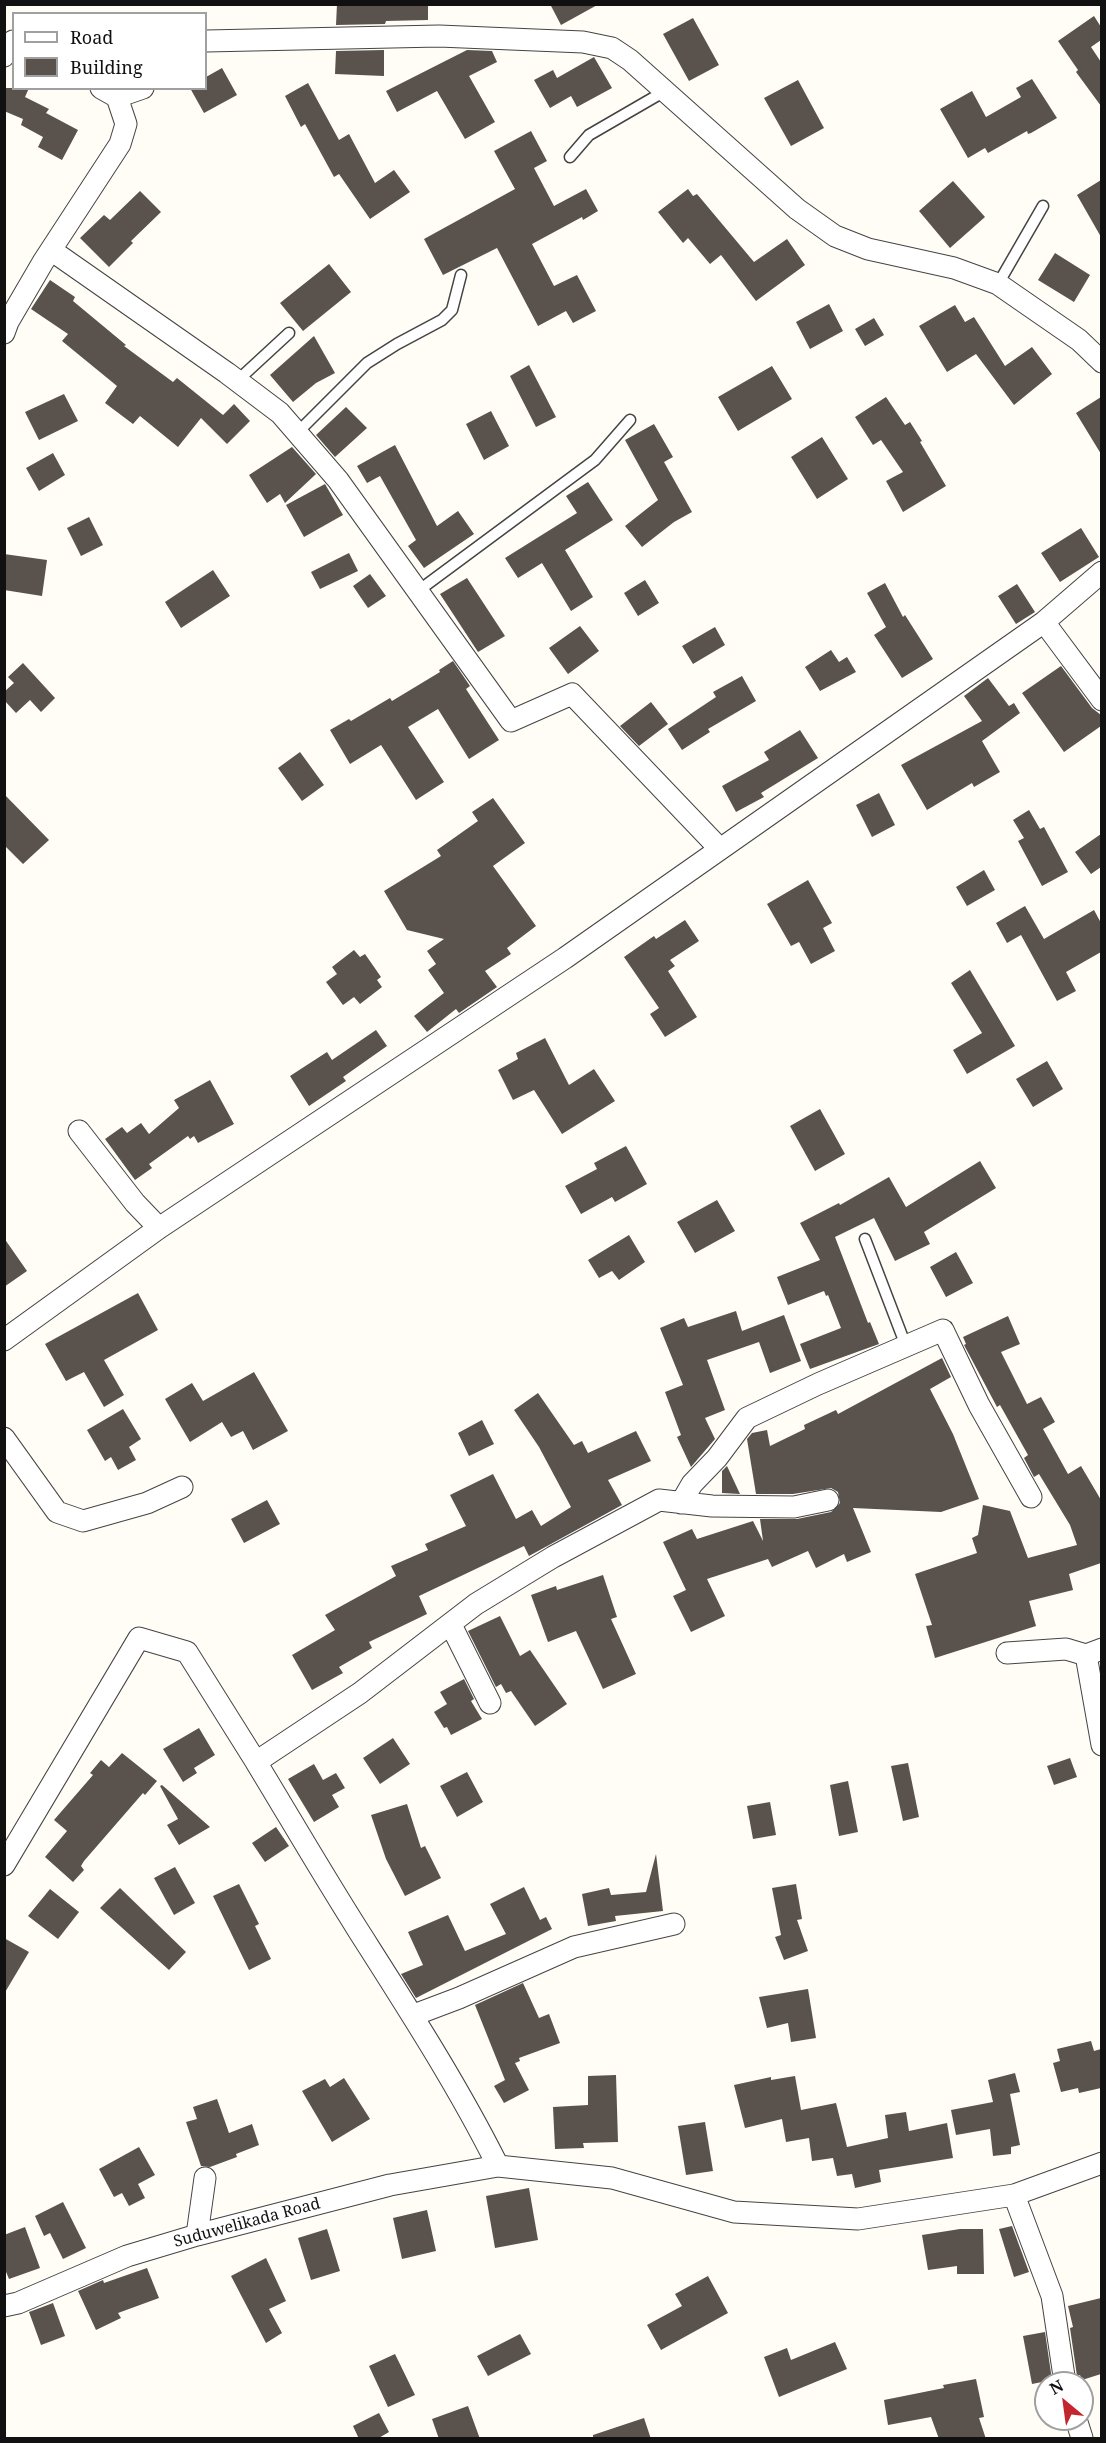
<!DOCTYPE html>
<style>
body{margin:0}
#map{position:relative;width:1106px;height:2443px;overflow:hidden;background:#fffdf5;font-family:"Noto Serif",serif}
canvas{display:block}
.frame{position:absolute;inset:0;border:6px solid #111;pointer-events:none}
.legend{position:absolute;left:12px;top:12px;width:195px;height:78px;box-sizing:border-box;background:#fff;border:2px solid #a0a0a0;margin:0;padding:8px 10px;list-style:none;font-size:18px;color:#111}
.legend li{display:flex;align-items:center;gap:12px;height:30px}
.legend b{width:30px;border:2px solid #a0a0a0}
.north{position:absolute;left:1034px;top:2371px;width:60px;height:60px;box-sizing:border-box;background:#fff;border:2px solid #a0a0a0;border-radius:50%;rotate:331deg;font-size:16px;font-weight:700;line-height:24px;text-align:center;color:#111}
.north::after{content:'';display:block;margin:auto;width:21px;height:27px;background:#c4262e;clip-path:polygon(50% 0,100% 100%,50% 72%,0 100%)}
</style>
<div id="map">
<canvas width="1106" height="2443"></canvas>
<div class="frame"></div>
<ul class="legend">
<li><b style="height:8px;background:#fff"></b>Road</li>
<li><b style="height:16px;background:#5a524d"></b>Building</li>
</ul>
<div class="north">N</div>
</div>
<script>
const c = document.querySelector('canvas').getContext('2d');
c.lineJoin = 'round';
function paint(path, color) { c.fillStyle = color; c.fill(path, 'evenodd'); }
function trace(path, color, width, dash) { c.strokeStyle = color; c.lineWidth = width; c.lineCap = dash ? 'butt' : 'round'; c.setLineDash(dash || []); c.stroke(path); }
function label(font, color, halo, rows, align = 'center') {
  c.font = font + ' "Noto Serif",serif'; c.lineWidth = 6; c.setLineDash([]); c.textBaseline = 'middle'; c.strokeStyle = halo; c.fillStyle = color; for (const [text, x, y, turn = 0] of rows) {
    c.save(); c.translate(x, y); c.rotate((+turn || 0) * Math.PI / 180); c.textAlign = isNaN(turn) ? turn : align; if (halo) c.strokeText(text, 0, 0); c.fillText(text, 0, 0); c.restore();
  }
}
paint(new Path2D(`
 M337,4H428V20L386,21L385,24L336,25Z
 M550,4H599L561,25Z
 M1094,16L1101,27V40L1091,47L1101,62V106L1076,72L1078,70L1058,41Z
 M693,18L719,65L689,81L663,34Z
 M384,50V76L335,74L336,51Z
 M467,50L492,51L497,62L469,76L495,122L465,139L437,91L397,112L386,91Z
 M594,57L612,88L577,107L571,96L550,108L534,80L553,70L557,78Z
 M222,68L237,95L204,113L190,88H206V77Z
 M1032,79L1057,118L1031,133L1028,134L1027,131L988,153L985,148L968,158L940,109L972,91L986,117L1021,97L1016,88Z
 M798,80L824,128L791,146L764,98Z
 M308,83L339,140L349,134L375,183L394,170L410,192L370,219L339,174L334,177L305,124L301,127L285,96Z
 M4,88H29L25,97L49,109L46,113L78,130L62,160L38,147L43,137L21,125L23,119L4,111Z
 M531,131L547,161L534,168L554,206L586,189L598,211L583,220L582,217L532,244L554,286L577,275L596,311L573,323L566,311L538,326L497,248L443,275L424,239L515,189L494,151Z
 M1101,180V237L1077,195Z
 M953,181L985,217L950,248L919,211Z
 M688,189L693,196L697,194L754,262L787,239L805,265L756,301L721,255L710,264L688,238L683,243L658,212Z
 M140,191L161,212L131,241L133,243L109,267L80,238L104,215L110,220Z
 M1055,253L1090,275L1074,302L1038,280Z
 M329,264L351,292L303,331L280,303Z
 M50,280L75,297L73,301L126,345L124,346L173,382L177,378L223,415L234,404L250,421L227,444L201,418L178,447L140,416L133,424L105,403L117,386L62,341L68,334L31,309Z
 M829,304L843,331L810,349L796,322Z
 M955,305L965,322L974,317L1005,366L1032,347L1052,374L1014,405L976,354L947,372L919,326Z
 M874,318L884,335L865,346L855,329Z
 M314,336L335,373L316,383L293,402L270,375Z
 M529,365L556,417L536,427L510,376Z
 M772,366L792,399L738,431L718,397Z
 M64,394L78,421L39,440L25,412Z
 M886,397L905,425L910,422L922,441L920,442L946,486L903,512L886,481L903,472L881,440L873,445L855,417Z
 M1101,397V454L1076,413Z
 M346,407L367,428L335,457L316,435Z
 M491,411L509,446L484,460L466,424Z
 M654,424L673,457L664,462L692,512L674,522L642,547L625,526L658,500L625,440Z
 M822,437L848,479L817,499L791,457Z
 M395,445L437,526L458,511L474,534L424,568L408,546L416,540L380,476L367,483L357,466Z
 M292,447L316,474L285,503L280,494L267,503L249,475Z
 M53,453L65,475L39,491L26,468Z
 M588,482L613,520L565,550L593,597L571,611L542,563L518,578L505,558L577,513L566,496Z
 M325,484L343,515L304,537L286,505Z
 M89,517L103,545L81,556L67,528Z
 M1081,528L1099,557L1060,582L1041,553Z
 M349,553L358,571L320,589L311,572Z
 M4,554L47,560L42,596L4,590Z
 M213,570L230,596L181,628L165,602Z
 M370,574L386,596L368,608L353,586Z
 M467,578L505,636L478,652L440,594Z
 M645,580L659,603L638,616L624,593Z
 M885,583L903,617L905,615L933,659L902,678L874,635L886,627L867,593Z
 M1017,584L1035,612L1016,624L998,596Z
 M580,626L599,651L568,674L549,648Z
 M715,627L725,645L693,664L682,646Z
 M831,650L839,662L847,657L856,672L820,691L805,667Z
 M453,661L470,686L466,689L499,740L469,759L438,709L408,727L444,782L416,800L381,745L350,764L330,730L349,719L351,721L390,698L392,701L440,672L439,670Z
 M23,663L55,698L41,712L30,700L16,713L4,700V692L14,683L8,677Z
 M1061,666L1092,708L1101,715V726L1064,752L1022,693Z
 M742,676L756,701L708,729L710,732L682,750L668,729L716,697L713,692Z
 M988,678L1009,706L1014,703L1020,713L982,741L1000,772L974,787L972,783L927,810L901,765L982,721L964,696Z
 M651,702L668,724L639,746L620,726Z
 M800,730L818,758L761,793L764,797L736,812L722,786L769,760L764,752Z
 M300,752L324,785L302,801L278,768Z
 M879,793L895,825L872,837L856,805Z
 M4,794L49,840L23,864L4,845Z
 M493,798L525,843L493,866L536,926L507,948L511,954L485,971L497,987L459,1013L456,1009L427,1032L414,1016L444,993L428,970L436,964L427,951L444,939L407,930L384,891L441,856L437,850L478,821L472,812Z
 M1029,810L1040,829L1044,827L1068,872L1042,886L1018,841L1024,838L1013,820Z
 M1101,834V867L1091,874L1075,852Z
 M984,870L995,890L967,906L956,887Z
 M808,880L832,923L823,928L835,951L811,964L799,942L791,946L767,904Z
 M1025,906L1044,939L1094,910L1101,923V952L1066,972L1076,991L1057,1001L1021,935L1007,943L996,923Z
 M685,920L699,941L670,960L675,966L668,971L697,1017L665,1037L650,1014L659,1008L624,957L654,936L656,939Z
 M354,950L360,957L365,954L381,977L377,980L382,987L360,1004L354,997L343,1005L326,982L337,974L332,967Z
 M970,970L1015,1046L967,1074L953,1050L982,1033L951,983Z
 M376,1030L387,1046L343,1077L346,1081L309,1106L290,1076L327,1052L332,1060Z
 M545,1038L569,1085L594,1069L615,1101L562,1134L534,1090L513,1100L498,1070L518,1059L516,1053Z
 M1047,1061L1063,1089L1033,1107L1016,1079Z
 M210,1080L234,1124L198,1143L194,1136L190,1139L188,1136L149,1164L152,1168L135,1180L105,1139L122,1127L127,1133L141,1123L149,1134L179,1108L174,1100Z
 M820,1109L845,1154L815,1171L790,1126Z
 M626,1146L647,1184L615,1202L612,1197L581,1214L565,1186L597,1169L594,1163Z
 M980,1161L996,1188L924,1232L930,1244L895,1261L874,1218L835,1237L868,1323L870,1322L879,1344L810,1369L800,1344L841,1328L828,1295L826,1296L824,1291L788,1305L777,1277L820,1260L800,1223L839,1203L840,1205L889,1177L906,1207Z
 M717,1200L735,1231L695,1253L677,1222Z
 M629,1235L645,1262L619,1280L612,1271L599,1278L588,1260Z
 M4,1238L27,1271L4,1287Z
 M956,1252L973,1283L946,1297L930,1267Z
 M138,1293L158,1330L104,1360L124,1395L104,1407L84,1372L66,1381L45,1344Z
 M736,1311L742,1331L784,1315L801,1361L770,1373L759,1342L707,1360L725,1410L705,1418L715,1439L691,1467L677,1437L681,1435L665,1392L683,1385L660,1328L684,1318L688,1327Z
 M1008,1316L1020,1344L1001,1352L1027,1404L1041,1397L1055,1422L1043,1429L1068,1474L1081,1466L1101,1500V1563L1069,1574L1073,1590L1029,1601L1036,1626L935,1658L926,1626L932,1625L915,1574L977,1553L972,1538L978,1535L983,1505L1010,1511L1028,1558L1077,1545L1070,1525L1039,1474L1034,1477L1024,1458L1028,1455L1000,1405L997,1407L964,1345L966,1344L963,1337Z
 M942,1358L951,1377L930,1389L953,1434L979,1499L941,1512L853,1508L871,1552L847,1562L844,1554L816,1568L808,1551L772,1567L768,1559L707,1579L725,1616L691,1632L673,1596L686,1590L663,1542L692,1529L697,1539L753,1521L763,1541L760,1519H797L831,1512L840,1503L838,1492L831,1488L793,1494H756L747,1439L752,1433L767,1430L770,1446L805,1429L804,1425L836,1410L838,1414Z
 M254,1372L288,1431L253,1450L243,1431L231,1437L222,1422L190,1442L165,1399L192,1383L203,1401Z
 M538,1393L574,1445L582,1441L588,1453L636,1431L651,1461L608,1480L622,1505L529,1556L524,1546L419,1596L427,1614L369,1642L372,1648L339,1667L343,1673L312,1690L292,1655L335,1630L325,1615L396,1576L391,1566L428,1550L425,1544L466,1526L450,1495L493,1474L516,1519L532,1510L541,1526L571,1507L539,1447L514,1410Z
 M123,1409L141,1439L129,1447L136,1460L118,1470L111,1457L105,1461L87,1430Z
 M482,1420L494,1444L469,1456L458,1433Z
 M727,1466L740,1494L722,1493V1471Z
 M267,1500L280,1524L244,1543L231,1519Z
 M603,1575L617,1617L611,1619L636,1674L603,1689L576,1631L548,1642L531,1595L556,1586L557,1590Z
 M500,1616L520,1656L530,1650L567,1704L535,1726L511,1691L506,1693L501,1684L496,1687L468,1631Z
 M464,1679L474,1699L471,1701L482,1719L451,1735L447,1727L444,1728L434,1712L447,1704L440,1692Z
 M199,1728L215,1755L194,1768L197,1773L183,1782L163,1749Z
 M393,1738L410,1764L380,1784L363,1758Z
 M122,1753L157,1781L145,1795L143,1793L84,1861L81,1866L84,1870L73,1882L45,1857L67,1831L54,1820L93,1775L90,1773L101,1760L109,1767Z
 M1070,1758L1077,1777L1054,1785L1047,1766Z
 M908,1763L919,1817L903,1821L891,1766Z
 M314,1764L323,1780L336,1773L345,1788L332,1795L339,1807L314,1822L288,1779Z
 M467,1772L483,1802L457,1817L440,1786Z
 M848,1781L858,1832L839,1836L830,1785Z
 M162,1785L210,1827L179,1845L167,1825L178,1819L160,1786Z
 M770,1802L776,1835L753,1839L747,1806Z
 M407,1804L421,1848L425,1846L441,1878L405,1896L386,1859L371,1815Z
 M276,1827L289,1846L265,1862L252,1843Z
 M656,1854L663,1911L615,1916L616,1921L588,1926L582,1894L609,1888L611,1895L646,1892Z
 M175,1867L195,1903L174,1915L154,1878Z
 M239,1884L259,1924L255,1926L271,1959L249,1970L213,1896Z
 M796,1884L802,1919L797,1920L808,1951L784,1960L775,1937L781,1935L772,1888Z
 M524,1887L540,1920L546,1917L552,1929L416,1998L401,1974L423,1965L408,1932L448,1915L465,1951L506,1934L490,1904Z
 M120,1888L186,1952L169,1970L100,1908Z
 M50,1889L79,1912L58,1939L28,1916Z
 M4,1938L29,1952L4,1994Z
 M523,1983L539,2018L549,2014L560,2043L519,2058L520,2061L515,2063L529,2090L504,2103L494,2086L505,2080L475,2005Z
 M808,1989L816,2038L791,2042L788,2023L767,2028L759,1997Z
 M1091,2041L1094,2051L1101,2049V2088L1079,2093L1078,2088L1061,2092L1053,2063L1060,2061L1057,2049Z
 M1015,2073L1020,2092L1010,2094L1020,2145L1011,2147V2154L993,2156L990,2129L956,2135L951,2110L993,2102L988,2080Z
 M616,2075L618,2142L583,2143L584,2148L555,2149L553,2107L588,2105V2076Z
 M795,2076L801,2110L836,2103L847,2147L888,2138L885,2115L906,2112L909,2131L947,2123L953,2158L879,2170L881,2182L855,2188L852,2174L837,2176L833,2158L812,2161L809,2138L786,2142L782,2119L745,2128L734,2085L771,2077V2080Z
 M344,2078L370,2119L332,2142L302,2091L325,2079L330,2087Z
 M217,2099L229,2133L252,2124L259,2145L236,2154L237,2157L210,2167L201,2166L186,2122L197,2119L193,2107Z
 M705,2122L713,2171L686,2175L678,2126Z
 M139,2147L155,2175L138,2184L145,2198L129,2206L122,2193L114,2197L99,2169Z
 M529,2188L538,2240L495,2248L486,2196Z
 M63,2202L86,2248L63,2259L50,2233L44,2236L35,2216Z
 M427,2210L436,2251L402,2259L393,2218Z
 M1012,2226L1029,2272L1014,2277L999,2229Z
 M25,2227L40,2268L9,2279L4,2267V2235Z
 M327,2229L340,2271L311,2280L298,2238Z
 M960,2229H983L984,2274H957V2266L928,2270L922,2235Z
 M266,2258L286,2301L269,2309L282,2333L266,2343L231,2276Z
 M147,2268L159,2298L118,2313L121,2318L96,2330L78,2291L103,2280L104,2283Z
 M708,2276L728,2313L661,2350L647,2325L682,2306L675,2294Z
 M1101,2298V2374L1082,2380L1080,2375L1077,2376L1070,2328L1073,2327L1068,2306Z
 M53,2303L65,2336L41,2345L29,2312Z
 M1045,2332L1052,2380L1032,2384L1023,2336Z
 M520,2334L531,2354L488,2376L477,2356Z
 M835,2342L847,2369L779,2397L764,2357L787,2348L791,2360Z
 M395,2354L415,2395L388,2407L369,2366Z
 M976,2379L984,2417L979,2418L986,2439H939L931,2417L888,2425L884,2400L944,2388L943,2385Z
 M468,2406L480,2439H439L432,2419Z
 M379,2413L389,2432L377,2439H359L353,2426Z
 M644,2418L651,2439H593V2435Z`), '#5a524d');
const service = new Path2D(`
 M570,157L589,135L665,91
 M998,284L1043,206
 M237,381L289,333
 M297,433L367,363L397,344L442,320L452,310L461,275
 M418,591L595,460L630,420
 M865,1239L906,1346`);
const minor = new Path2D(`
 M206,41L439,36L583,42L612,48L630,60L797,209L835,236L868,249L954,268L998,284L1079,340L1102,362
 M4,56L13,41
 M101,88L117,97L143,88
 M51,250L227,373L280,413L338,480L511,721L572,694L720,849
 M4,333L8,322L43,262L120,144L126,124L117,97
 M1044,622L1102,700
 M79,1131L135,1203L159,1228
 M4,1340L159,1228L565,958L1044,622L1102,572
 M4,1438L57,1512L83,1521L147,1503L182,1487
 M681,1503L692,1484L717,1458L747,1418L818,1384L943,1330L979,1405L1031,1497
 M451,1625L490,1703
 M1102,1649L1086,1655L1102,1745
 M1007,1653L1066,1649L1086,1655
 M4,1865L139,1638L187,1652L256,1762
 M414,2015L459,1998L574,1947L674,1924
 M498,2166C457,2084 407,2007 358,1930C323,1875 290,1818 256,1762L360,1693L476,1604L553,1557L659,1500L712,1506L794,1507L828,1500
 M1014,2195L1052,2296L1065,2383
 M197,2235L205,2178
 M4,2306L18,2303L127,2256L197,2235L390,2185L498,2166L612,2178L734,2212L858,2219L1014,2195L1102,2163
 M1076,2419L1082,2438`);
trace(service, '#444', 13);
trace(minor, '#444', 23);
trace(service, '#fff', 10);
trace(minor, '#fff', 21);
label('16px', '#111', '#fff', [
 ["Suduwelikada Road",247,2223,-15]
]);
</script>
